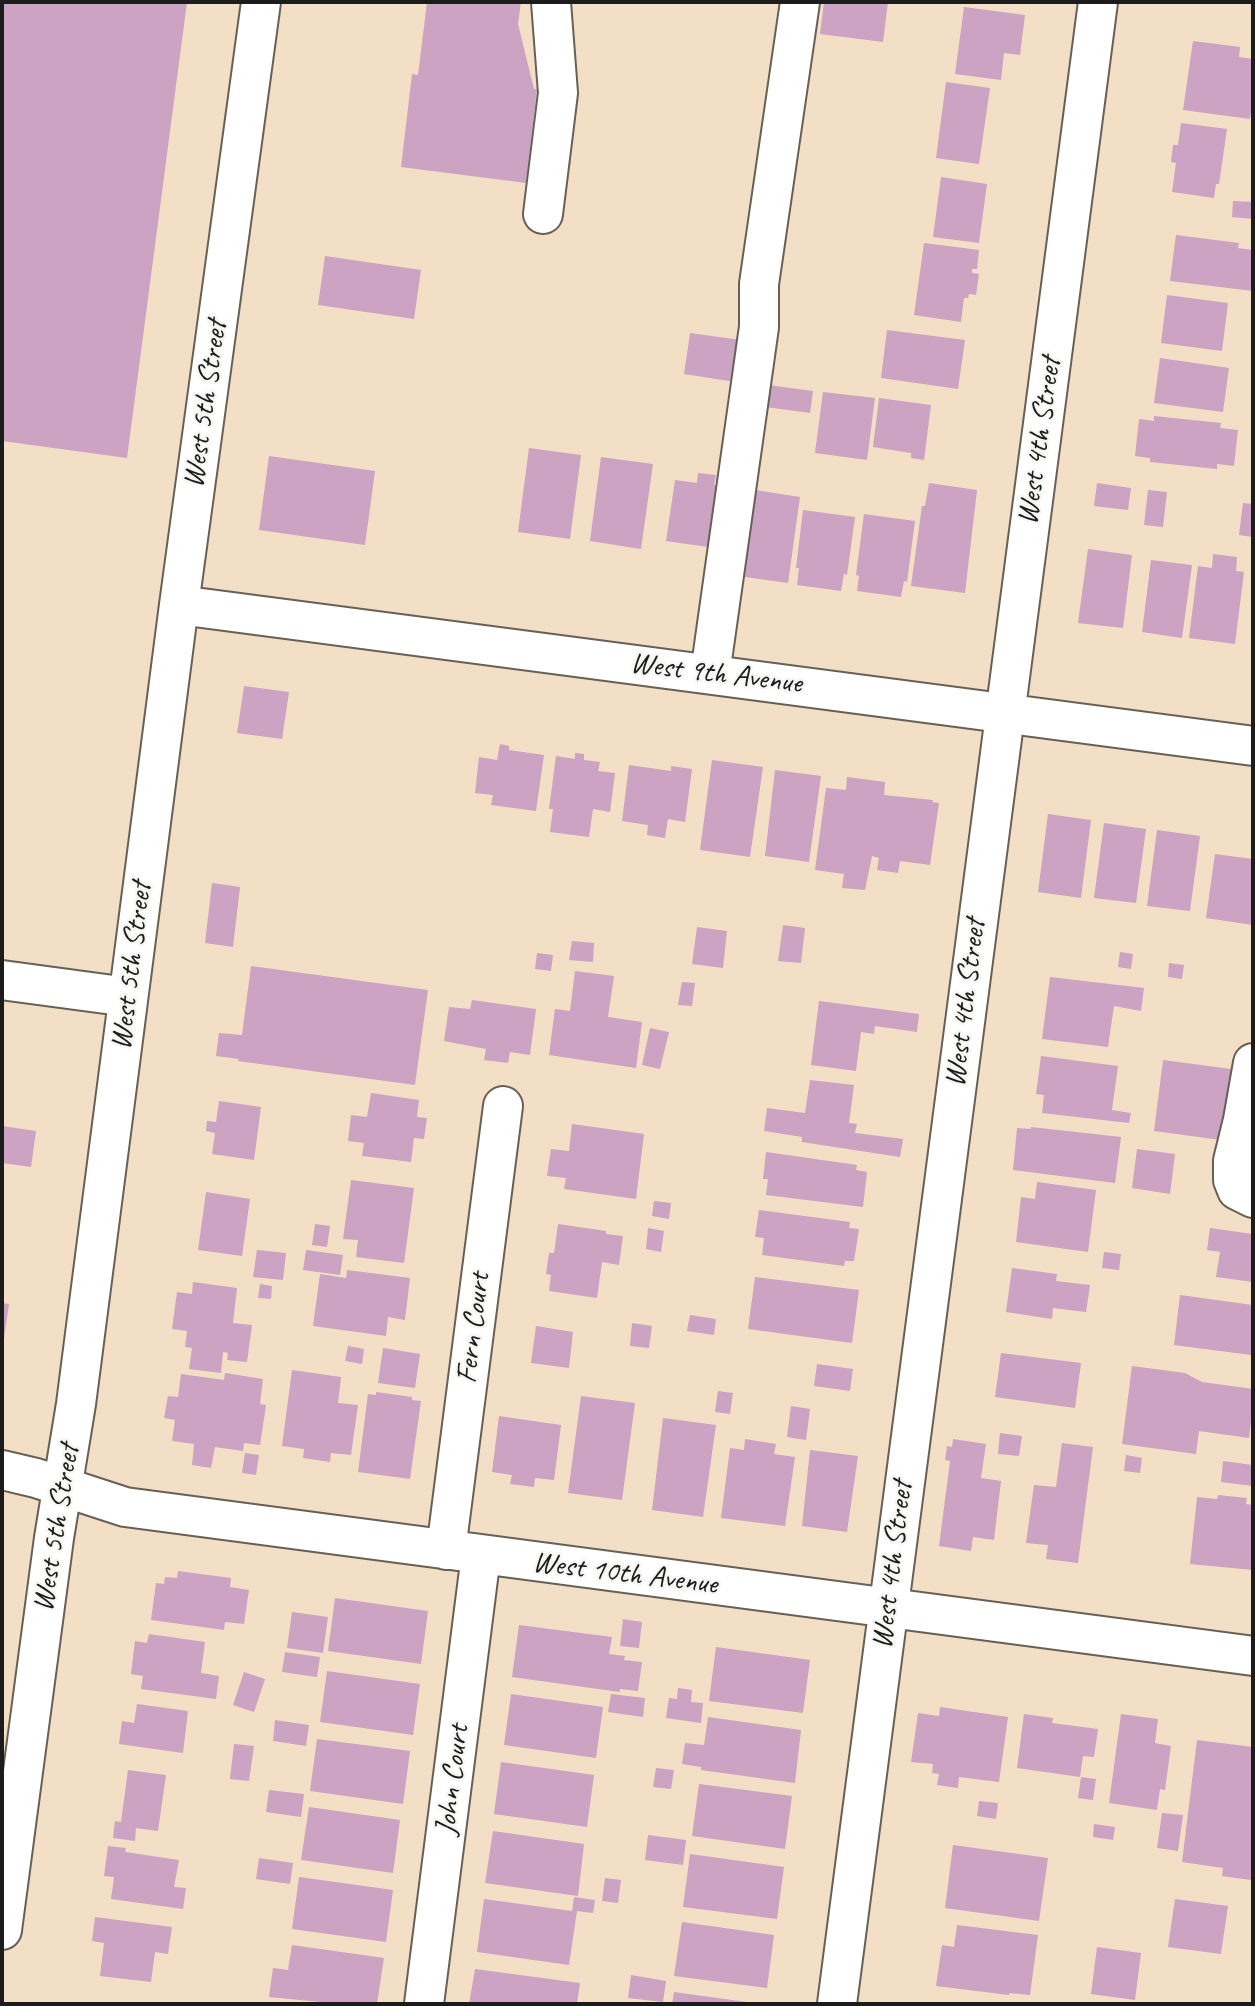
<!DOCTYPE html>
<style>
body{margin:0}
#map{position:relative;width:1255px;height:2006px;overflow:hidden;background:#f3dfc5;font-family:Caveat,sans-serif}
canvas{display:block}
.frame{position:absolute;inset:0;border:4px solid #1c1c1c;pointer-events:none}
</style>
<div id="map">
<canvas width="1255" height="2006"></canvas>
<div class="frame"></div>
</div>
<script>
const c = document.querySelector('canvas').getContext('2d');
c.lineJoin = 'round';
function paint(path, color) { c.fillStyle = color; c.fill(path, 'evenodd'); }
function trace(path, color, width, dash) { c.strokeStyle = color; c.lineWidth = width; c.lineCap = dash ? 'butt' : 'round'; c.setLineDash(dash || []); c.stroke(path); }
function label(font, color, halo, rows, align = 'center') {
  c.font = font + ' Caveat,sans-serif'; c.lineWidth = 5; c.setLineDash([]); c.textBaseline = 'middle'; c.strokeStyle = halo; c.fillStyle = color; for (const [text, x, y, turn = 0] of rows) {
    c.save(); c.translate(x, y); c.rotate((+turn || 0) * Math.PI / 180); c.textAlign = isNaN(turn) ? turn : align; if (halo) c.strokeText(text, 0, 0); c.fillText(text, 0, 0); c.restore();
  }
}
paint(new Path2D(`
 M2,2H187L127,458L2,441Z
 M427,2H521L518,24L534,89H537L526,183L401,167L412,74L418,75Z
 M824,2H888L883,42L820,34Z
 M964,7L1025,15L1020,55L1004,53L1001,80L955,74Z
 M1193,41L1240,47L1239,57L1253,59V98L1250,119L1183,110Z
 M946,82L990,88L979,164L936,158Z
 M1181,123L1227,129L1219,184H1216L1214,198L1172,192L1176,163L1171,162L1173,145H1178Z
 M941,177L987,184L979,243L933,237Z
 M1233,201L1253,202V219L1232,217Z
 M1176,235L1239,243L1238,248L1253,250V291L1170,281Z
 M924,243L979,250L977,269H972V273L979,274L976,295L969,294L968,298H964L961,322L914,315Z
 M325,256L421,270L414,319L318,305Z
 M1167,295L1228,303L1222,351L1161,343Z
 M887,330L965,340L958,389L881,378Z
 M690,333L748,341L742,383L684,374Z
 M1160,358L1229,368L1223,412L1154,403Z
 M761,384L813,391L810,413L758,406Z
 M823,392L875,398L867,460L815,453Z
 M879,398L931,405L924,460L911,458V453L873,447Z
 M1154,416L1221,423L1220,428L1238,430L1234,466L1217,464V469L1150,462V458L1135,456L1139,419L1154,421Z
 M529,448L581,455L570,539L518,532Z
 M269,456L375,471L365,545L259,530Z
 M601,457L653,464L641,549L590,541Z
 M698,473L716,475L714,485L724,486L715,548L666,541L675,480L697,483Z
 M929,483L977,490L965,593L911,586L922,506H925Z
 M1097,483L1131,488L1128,510L1094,506Z
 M749,489L800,497L788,583L738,576Z
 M1148,490L1167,492L1163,527L1144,525Z
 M1243,503L1253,504V537L1239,535Z
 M803,510L855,517L847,575L844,574L841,591L797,585L799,568H796Z
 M864,514L915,521L907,582L904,581L901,597L857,591L859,576L856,575Z
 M1088,549L1132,555L1123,628L1078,623Z
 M1213,554L1237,557L1236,571L1244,572L1235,644L1189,638L1198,566L1212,568Z
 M1151,560L1192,565L1182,638L1142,632Z
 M244,686L289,692L282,739L237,733Z
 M500,744L509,746V750L544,755L536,811L491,805L493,795L475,793L479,757L497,760Z
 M575,753L584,754V760L600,762L598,771L615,773L610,812L593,809L589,837L550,832L553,809H549L556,756L575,759Z
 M712,760L763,767L750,857L700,850Z
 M629,765L671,771V766L692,769L685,822L668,819L665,838L647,835L648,825L622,821Z
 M775,770L821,776L809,862L765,856Z
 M847,777L885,782L884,795L933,800L932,802L939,803L930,865L900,861L898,873L877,870L879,858L872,856L865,890L842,888L844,874L815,870L826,788L846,790Z
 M1048,814L1091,820L1081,898L1038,892Z
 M1104,823L1146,829L1136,903L1094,898Z
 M1157,830L1200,836L1190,911L1147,906Z
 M1215,854L1253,859V925L1206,918Z
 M212,883L240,887L233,947L205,943Z
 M783,925L805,928L801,963L778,961Z
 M697,927L727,931L723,968L692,964Z
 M572,941L594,943L593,962L569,960Z
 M1120,952L1133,954L1131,969L1118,967Z
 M537,953L553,955L551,971L535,969Z
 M1169,963L1184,965L1182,979L1168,977Z
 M251,966L428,990L415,1085L238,1061L239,1059L216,1056L219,1033L242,1035Z
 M575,971L614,976L608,1017L642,1022L636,1068L549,1055L555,1009L570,1011Z
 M1050,977L1144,988L1141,1011L1114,1006L1108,1047L1042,1039Z
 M682,982L695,983L692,1006L678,1005Z
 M472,1000L536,1009L530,1055L510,1052L508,1063L484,1060L486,1049L444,1041L449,1007L470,1009Z
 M819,1001L919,1014L917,1032L875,1026L874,1034L861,1032L856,1071L811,1065Z
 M650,1028L669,1032L660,1069L642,1065Z
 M1041,1056L1118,1066L1112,1110L1131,1113L1129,1123L1042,1113L1044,1095L1036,1094Z
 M1163,1060L1231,1069L1221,1140L1154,1131Z
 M810,1080L854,1085L849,1123L857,1124L855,1133L903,1139L900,1157L802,1142V1137L764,1131L767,1108L805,1113Z
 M371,1093L419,1100L417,1117L427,1118L424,1139L414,1138L411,1162L362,1156L364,1143L348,1141L351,1115L367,1117Z
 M219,1101L261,1107L254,1160L212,1154L215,1133L206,1131L207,1121L216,1122Z
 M572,1124L644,1134L636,1199L564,1189L566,1178L547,1176L551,1149L569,1151Z
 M2,1126L36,1131L31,1167L2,1163Z
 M1031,1127L1121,1137L1115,1183L1013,1170L1017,1128L1031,1129Z
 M1137,1149L1175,1154L1170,1194L1132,1188Z
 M766,1152L857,1165L856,1170L867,1172L863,1207L766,1195L768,1179H763Z
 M351,1180L414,1188L404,1263L356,1257L358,1240L343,1239Z
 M1037,1182L1096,1190L1088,1252L1016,1242L1021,1197L1035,1199Z
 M206,1192L250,1199L242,1256L198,1250Z
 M654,1201L671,1203L669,1219L652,1216Z
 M759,1210L850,1222L849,1228L859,1229L854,1261H845L844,1266L762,1255L764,1238L755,1237Z
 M315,1224L330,1226L327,1247L312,1245Z
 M558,1224L606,1231V1234L623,1236L619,1265L602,1262L597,1298L549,1291L551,1275L546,1274L549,1253H554Z
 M648,1228L664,1231L661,1252L646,1249Z
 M1210,1228L1253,1234V1282L1216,1277L1220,1252L1207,1250Z
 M257,1250L286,1253L283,1280L253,1277Z
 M306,1250L343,1255L340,1275L303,1270Z
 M1104,1252L1121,1254L1119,1270L1102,1268Z
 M1012,1268L1057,1274L1056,1281L1090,1285L1086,1312L1053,1308L1052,1319L1006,1312Z
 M347,1270L410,1278L405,1320L388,1317L386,1336L313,1326L320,1274L346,1278Z
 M755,1277L859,1290L852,1343L748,1329Z
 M193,1282L237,1288L233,1323L252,1325L247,1362L227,1360L228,1353L223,1352L221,1373L189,1369L192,1348L185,1347L187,1331L172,1329L177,1292L192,1294Z
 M260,1284L272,1286L271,1299L258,1298Z
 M1180,1295L1253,1305L1251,1355L1174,1345Z
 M2,1303L9,1304L3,1345H2Z
 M690,1315L716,1319L714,1335L687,1331Z
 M632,1323L652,1326L649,1348L630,1346Z
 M536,1326L573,1332L569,1368L531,1363Z
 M348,1346L364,1349L362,1364L345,1361Z
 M383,1348L420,1354L415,1388L378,1383Z
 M1001,1353L1081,1363L1075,1408L995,1397Z
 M817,1364L853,1369L850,1391L814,1386Z
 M1132,1366L1185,1373L1202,1382L1253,1389V1422L1251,1421L1249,1438L1199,1431L1196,1454L1122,1444Z
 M292,1370L341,1377L338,1403L358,1405L351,1455L331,1453L330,1462L303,1458L304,1449L282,1446Z
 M225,1373L263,1379L260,1404L266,1405L260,1445L244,1443L243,1451L215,1447L211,1468L192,1465L194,1444L172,1441L175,1420L164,1418L168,1396L178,1397L181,1374L224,1380Z
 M718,1391L733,1393L730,1414L715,1412Z
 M376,1392L412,1397V1400L421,1401L410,1479L358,1472L368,1394L376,1395Z
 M581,1396L635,1403L622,1500L568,1493Z
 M791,1406L810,1409L806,1440L787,1437Z
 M499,1416L561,1425L554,1480L535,1478L534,1487L510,1484L512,1475L492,1472Z
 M663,1418L716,1425L703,1517L652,1510Z
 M1000,1433L1022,1436L1019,1456L998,1454Z
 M745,1439L776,1444L774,1454L795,1457L785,1526L721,1518L730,1448L744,1450Z
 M953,1439L986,1444L981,1478L1001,1481L994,1540L973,1537L971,1551L939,1546L950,1461L945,1460L947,1446L952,1447Z
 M1062,1443L1093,1447L1078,1563L1046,1559L1048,1545L1026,1543L1034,1485L1056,1487Z
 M810,1450L858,1456L847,1532L802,1526Z
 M245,1453L259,1455L256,1475L242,1473Z
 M1126,1455L1142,1458L1140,1473L1124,1471Z
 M1223,1461L1253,1465V1486L1221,1482Z
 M1218,1495L1247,1498L1246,1504L1253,1505V1570L1190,1564L1197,1497L1217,1499Z
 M178,1571L231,1578L230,1587L249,1590L244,1624L225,1622L224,1630L151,1620L156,1583L164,1584L165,1577L177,1578Z
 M335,1598L428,1611L421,1664L328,1651Z
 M292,1612L328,1617L323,1653L287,1648Z
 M623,1619L642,1622L639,1648L620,1646Z
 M519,1625L612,1637L609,1654L625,1656L624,1660L642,1662L638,1691L620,1689V1692L512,1677Z
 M149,1634L205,1642L201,1673L219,1676L216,1699L141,1689L143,1676L131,1674L135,1641L147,1643Z
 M716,1647L810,1660L803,1713L709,1701Z
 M285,1652L320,1657L317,1677L282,1672Z
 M327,1671L420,1684L413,1735L320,1722Z
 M244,1672L265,1679L254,1712L233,1705Z
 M678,1688L692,1690L691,1702L703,1703L701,1723L666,1718L669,1698L677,1699Z
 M511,1694L603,1707L596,1758L504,1745Z
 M611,1694L645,1698L643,1717L608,1712Z
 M137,1704L188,1711L183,1753L119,1744L122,1721L134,1723Z
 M940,1707L1008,1717L999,1782L959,1777L958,1788L937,1785L939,1774L932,1773L933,1764L911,1762L918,1713L939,1716Z
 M1024,1714L1053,1718L1052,1723L1098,1729L1094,1757L1083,1756L1080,1777L1017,1768Z
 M1121,1714L1158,1719L1155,1743L1171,1746L1165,1790L1160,1789L1157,1810L1109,1803Z
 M708,1717L801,1730L795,1783L701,1770V1767L682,1764L685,1743L704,1745Z
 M275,1720L309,1725L306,1746L273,1741Z
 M317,1739L410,1751L403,1804L310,1791Z
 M1197,1740L1253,1747V1862L1251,1880L1222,1876L1223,1868L1182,1862Z
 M234,1744L254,1746L249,1781L230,1779Z
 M501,1762L594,1775L587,1827L494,1814Z
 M656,1768L674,1770L671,1789L653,1787Z
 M128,1770L166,1775L158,1831L136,1828L135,1841L113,1838L115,1821L121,1822Z
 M1081,1777L1096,1779L1093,1800L1078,1798Z
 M699,1784L792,1796L785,1849L692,1836Z
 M269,1790L304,1794L301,1817L266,1812Z
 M979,1801L998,1803L996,1819L977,1816Z
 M309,1807L400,1820L393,1873L301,1860Z
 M1162,1813L1183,1815L1178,1851L1157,1848Z
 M1094,1824L1115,1827L1113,1840L1093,1837Z
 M493,1831L584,1844L578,1896L485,1883Z
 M648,1835L686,1840L683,1865L645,1860Z
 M953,1845L1048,1858L1039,1921L945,1908Z
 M108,1846L126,1848L125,1852L179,1860L174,1887L186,1888L183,1909L111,1899L114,1877L104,1876Z
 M690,1854L784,1867L777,1919L683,1907Z
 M259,1858L293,1863L290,1884L256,1879Z
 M299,1877L393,1890L386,1942L292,1929Z
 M605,1878L621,1880L618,1903L602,1901Z
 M574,1897L595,1900L593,1913L577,1911L569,1965L477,1952L484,1899L572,1911Z
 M1175,1899L1228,1906L1221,1954L1168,1947Z
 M95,1917L172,1927L168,1954L155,1952L151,1982L100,1976L104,1943L92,1941Z
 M682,1922L774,1935L767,1988L674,1976Z
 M957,1925L1038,1935L1030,1995L1009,1993V1995L936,1986L942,1945L954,1947Z
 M292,1945L384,1958L377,2004H340L269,1997L273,1968L288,1970Z
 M1097,1947L1141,1953L1135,2000L1091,1994Z
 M475,1969L580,1983L577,2004H469Z
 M631,1975L666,1981L663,2002L628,1998Z
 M674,1992L754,2003V2004H672Z`), '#cca3c2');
const minor = new Path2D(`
 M543,214L558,93L551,2
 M179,605L1253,746
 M710,674L759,327V284L800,2
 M2,980L128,997
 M1253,1063L1243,1120L1233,1161V1180L1237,1190L1253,1198
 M2,1470L36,1478L125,1507L1253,1656
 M446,1550L503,1106
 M2,1930L54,1538L76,1404L179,605L261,2
 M424,2004L481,1555
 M837,2004L1098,2`);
trace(minor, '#676057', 42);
trace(minor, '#fff', 38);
label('30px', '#1c1c1c', '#f6f6f2', [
 ["West 5th Street",206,404,-82],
 ["West 4th Street",1040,441,-82],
 ["West 9th Avenue",716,674,7],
 ["West 5th Street",132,966,-83],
 ["West 4th Street",966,1003,-83],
 ["Fern Court",474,1328,-83],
 ["West 5th Street",57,1528,-81],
 ["West 4th Street",893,1565,-83],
 ["West 10th Avenue",625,1574,7],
 ["John Court",453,1780,-83]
]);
</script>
